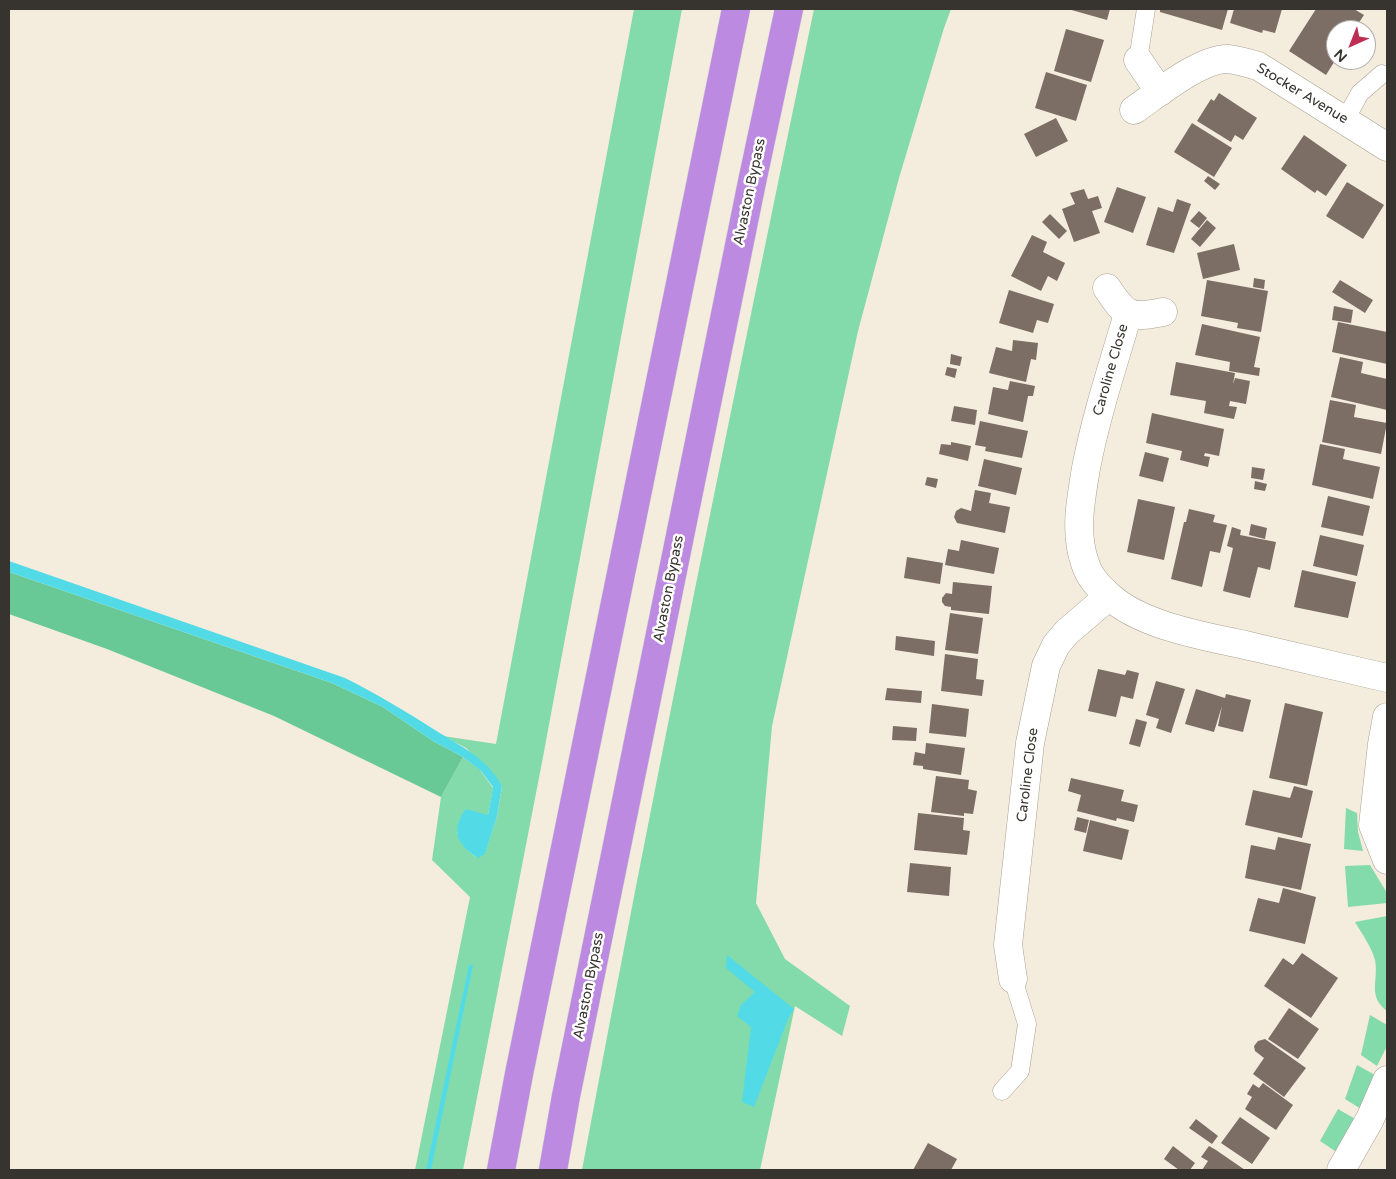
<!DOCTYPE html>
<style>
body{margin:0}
#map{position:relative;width:1396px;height:1179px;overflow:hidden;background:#f4ecdd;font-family:"Varela Round",sans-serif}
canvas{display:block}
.frame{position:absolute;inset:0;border:10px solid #37332e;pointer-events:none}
.north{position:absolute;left:1326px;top:20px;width:50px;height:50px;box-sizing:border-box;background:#fff;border:1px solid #afadab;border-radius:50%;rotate:224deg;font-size:14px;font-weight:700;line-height:20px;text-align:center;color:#37332e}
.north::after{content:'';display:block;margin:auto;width:18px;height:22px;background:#be2e52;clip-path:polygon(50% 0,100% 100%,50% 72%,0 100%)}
</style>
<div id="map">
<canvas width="1396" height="1179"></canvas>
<div class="frame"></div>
<div class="north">N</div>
</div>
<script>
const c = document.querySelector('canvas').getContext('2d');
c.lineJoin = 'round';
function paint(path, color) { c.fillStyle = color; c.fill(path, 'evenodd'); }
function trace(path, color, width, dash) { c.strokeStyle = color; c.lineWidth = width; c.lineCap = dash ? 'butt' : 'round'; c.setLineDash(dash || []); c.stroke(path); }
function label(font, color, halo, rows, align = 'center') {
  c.font = font + ' "Varela Round",sans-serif'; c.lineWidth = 5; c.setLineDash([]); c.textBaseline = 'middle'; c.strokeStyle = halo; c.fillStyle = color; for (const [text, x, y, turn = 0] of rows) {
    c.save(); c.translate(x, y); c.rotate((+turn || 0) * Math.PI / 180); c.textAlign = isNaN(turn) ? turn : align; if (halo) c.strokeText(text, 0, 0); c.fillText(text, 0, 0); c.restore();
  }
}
paint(new Path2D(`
 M634,9H682L543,757L463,1170H415L470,897L432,860L441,797L463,757L480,770L493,788L488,815L457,832C461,844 466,850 476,857L485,853L497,816L502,786L466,748L443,736L496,744Z
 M814,9H951L944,28L899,178L858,331L772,726L756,903L785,959L850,1006L842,1036L795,1006L760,1170H582C654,782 734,395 814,9Z
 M1346,808L1357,813L1358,832L1363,851L1344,849Z
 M1370,865L1387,893V903L1348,907L1345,866Z
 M1387,916V1011C1367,996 1379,981 1375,960C1371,946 1362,934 1355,922Z
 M1370,1015L1387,1025V1046L1377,1066L1361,1055Z
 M1357,1065L1375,1075L1361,1109L1345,1099Z
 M1338,1109L1357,1120L1338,1153L1320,1141Z`), '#83daab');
paint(new Path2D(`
 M9,572L332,683L383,707L433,741L463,757L441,797L274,716L107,649L9,614Z`), '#68c997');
paint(new Path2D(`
 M9,561L345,678C377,694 405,711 435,730C460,746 487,758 502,786L497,816L485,854L478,858C457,845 450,830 466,809L488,815L493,787L481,771L463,757L433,741L383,707L332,683L9,572Z
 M727,955L794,1009L788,1019L754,1107L742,1102L751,1027L737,1016L741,1005L755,992L726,968Z
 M469,965H473L431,1170H426Z`), '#52dbe6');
paint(new Path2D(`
 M1068,9H1110L1107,20Z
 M1160,9H1228L1222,30L1160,12Z
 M1234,9H1282L1275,33L1263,30L1262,33L1230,23Z
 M1316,9H1354L1364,15L1354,30H1336V59L1326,75L1289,51Z
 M1066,29L1104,40L1091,82L1054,71Z
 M1046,72L1087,85L1076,121L1035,108Z
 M1219,93L1257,118L1243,140L1235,135L1231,142L1197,121L1211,99L1214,101Z
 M1056,118L1068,141L1036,157L1024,134Z
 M1192,123L1232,148L1214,177L1174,152Z
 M1304,135L1347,165L1326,196L1317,190L1315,193L1281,169Z
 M1208,176L1220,184L1215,190L1204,181Z
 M1347,182L1384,205L1363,239L1326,216Z
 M1117,187L1146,197L1133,233L1104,222Z
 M1084,189L1088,199L1098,196L1102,208L1092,211L1100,233L1074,242L1062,209L1075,204L1070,193Z
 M1177,199L1191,204L1174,253L1146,245L1158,207L1173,212Z
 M1199,211L1207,218L1199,228L1190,221Z
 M1050,214L1067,231L1059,239L1042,222Z
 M1207,220L1216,228L1200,247L1191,239Z
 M1032,235L1047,242L1043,252L1065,263L1057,281L1048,276L1041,291L1011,276Z
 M1234,244L1240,270L1203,279L1197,253Z
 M1254,278L1265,280L1264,289L1253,287Z
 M1207,280L1268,291L1261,332L1237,328L1238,323L1201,316Z
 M1340,280L1373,300L1365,313L1332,292Z
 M1009,290L1054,304L1048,323L1037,320L1033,333L999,323Z
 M1334,306L1353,310L1351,323L1332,320Z
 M1338,322L1387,332V364L1332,352Z
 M1202,324L1260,337L1254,367L1260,368L1259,376L1229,371L1230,362L1195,355Z
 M1013,340L1038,343L1036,360L1031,359L1026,382L989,373L996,347L1012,351Z
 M951,354L962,357L960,366L950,364Z
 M1340,357L1363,362L1361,373L1387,379V410L1331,397Z
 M1176,362L1235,373L1233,384L1235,378L1250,381L1246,404L1230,401L1229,406L1237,407L1234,419L1204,413L1206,401L1170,395Z
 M947,367L957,369L955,378L945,375Z
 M1010,381L1035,386L1033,396H1028L1023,422L988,414L993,387L1008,390Z
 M1330,400L1356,405L1354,417L1387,423L1381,454L1322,442Z
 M954,406L977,410L975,425L951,421Z
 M1152,413L1224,429L1219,456L1205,453L1204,456L1210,457L1208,467L1180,460L1182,451L1146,443Z
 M980,421L1028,431L1022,458L985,451L986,447L975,445Z
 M951,442L971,446L968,461L939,454L941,444L951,445Z
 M1320,444L1345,449L1343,459L1380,467L1373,499L1312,485Z
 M1145,452L1169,458L1163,482L1139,476Z
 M984,459L1022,468L1016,495L978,486Z
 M1252,467L1265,469L1263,480L1251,478Z
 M927,477L938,479L936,488L925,485Z
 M1255,481L1267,484L1265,491L1254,489Z
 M975,490L991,493L989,503L1010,507L1005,533L957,523L954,517L956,511L961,508L971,511Z
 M1328,496L1370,506L1363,536L1321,527Z
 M1138,499L1175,507L1164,560L1127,552Z
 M1189,509L1215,515L1213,522L1227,525L1220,553L1210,551L1202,587L1171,579L1184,522H1186Z
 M1251,524L1267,528L1265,539L1249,535Z
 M1232,527L1241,530L1240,535L1276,542L1270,570L1258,567L1250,598L1223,591L1233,548L1227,546Z
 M1320,535L1364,545L1357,576L1313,566Z
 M961,540L999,548L994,574L945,565L948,549L959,551Z
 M907,557L943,563L940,584L904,578Z
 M1302,570L1356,582L1348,618L1294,607Z
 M953,582L992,586L989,614L951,610V607L945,606L942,602V598L946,593L952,594Z
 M950,613L983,618L978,654L945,650Z
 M896,636L935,641L934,656L895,650Z
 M945,654L978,659L976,679L984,680L982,696L941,691Z
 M1098,669L1125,675L1127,670L1139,673L1133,699L1121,696L1116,717L1088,711Z
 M1156,681L1185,689L1171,733L1156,728L1159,719L1146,715Z
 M887,688L922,691L921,703L885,700Z
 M1196,689L1225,698L1226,694L1251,700L1243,732L1218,726L1222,706L1214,732L1185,724Z
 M1285,703L1323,712L1307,786L1269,778Z
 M932,704L969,709L966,737L929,733Z
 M1136,719L1147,722L1140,747L1129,744Z
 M893,726L917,728L916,741L892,740Z
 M926,743L965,748L961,775L923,769V766L913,765L915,752L925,754Z
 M936,776L969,780L968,789L977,791L973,814L964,813V816L931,812Z
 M1071,778L1124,790L1121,801L1138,805L1134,822L1117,818L1116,821L1077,811L1081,795L1068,791Z
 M1294,786L1313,791L1302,838L1245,825L1253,790L1290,798Z
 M918,813L964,818L963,830L970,831L967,855L914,850Z
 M1077,817L1089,820L1086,833L1074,830Z
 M1090,820L1129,830L1122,860L1083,851Z
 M1278,837L1311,844L1301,890L1245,878L1251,845L1275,850Z
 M910,863L951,867L949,896L907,892Z
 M1283,888L1316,897L1305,944L1249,931L1258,898L1279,903Z
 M1302,953L1338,978L1311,1018L1264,986L1283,958L1293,965Z
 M1289,1008L1319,1029L1298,1059L1268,1039Z
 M1265,1039L1306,1068L1284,1097L1253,1074L1264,1058L1255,1051L1254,1046L1258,1041Z
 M1263,1083L1293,1105L1276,1130L1245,1109L1252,1097L1247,1094L1253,1084L1259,1088Z
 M1240,1117L1270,1138L1252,1164L1221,1143Z
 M1196,1119L1218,1136L1212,1144L1189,1128Z
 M928,1143L957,1159L951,1170H913Z
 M1173,1146L1195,1163L1190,1170H1179L1164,1159Z
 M1209,1146L1216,1150L1245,1170H1202L1208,1161L1201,1157Z`), '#7c6e65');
const service = new Path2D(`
 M1138,60L1146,9
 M1345,120L1360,93L1382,74
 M1002,1091L1020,1071L1027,1024L1013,979`);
const minor = new Path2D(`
 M1138,60L1160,92
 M1134,110C1156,95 1201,58 1228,59C1238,60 1248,63 1258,66L1387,147
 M1107,288C1125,315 1129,319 1163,312
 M1109,596C1098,586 1089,577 1085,563C1074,532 1081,499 1086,468C1096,416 1113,365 1128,314
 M1387,717L1382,744L1373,825L1387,860
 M1013,979L1008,945L1030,743L1046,666L1056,645L1067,632L1109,596C1144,628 1212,637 1258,648C1301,658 1344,668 1387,678
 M1341,1170L1370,1119L1387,1080`);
const trunk = new Path2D(`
 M501,1170L519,1074L736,9
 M553,1170L566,1096L752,182L789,9`);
trace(service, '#a9a193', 19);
trace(minor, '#a9a193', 29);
trace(trunk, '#d3d2d1', 29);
trace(service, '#fff', 18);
trace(minor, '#fff', 28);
trace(trunk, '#bc8ae0', 28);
label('14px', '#37332e', '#fff', [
 ["Stocker Avenue",1302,94,31],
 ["Alvaston Bypass",750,192,-78],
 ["Caroline Close",1111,370,-74],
 ["Alvaston Bypass",669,589,-79],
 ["Caroline Close",1028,775,-83],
 ["Alvaston Bypass",589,986,-79]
]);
</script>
